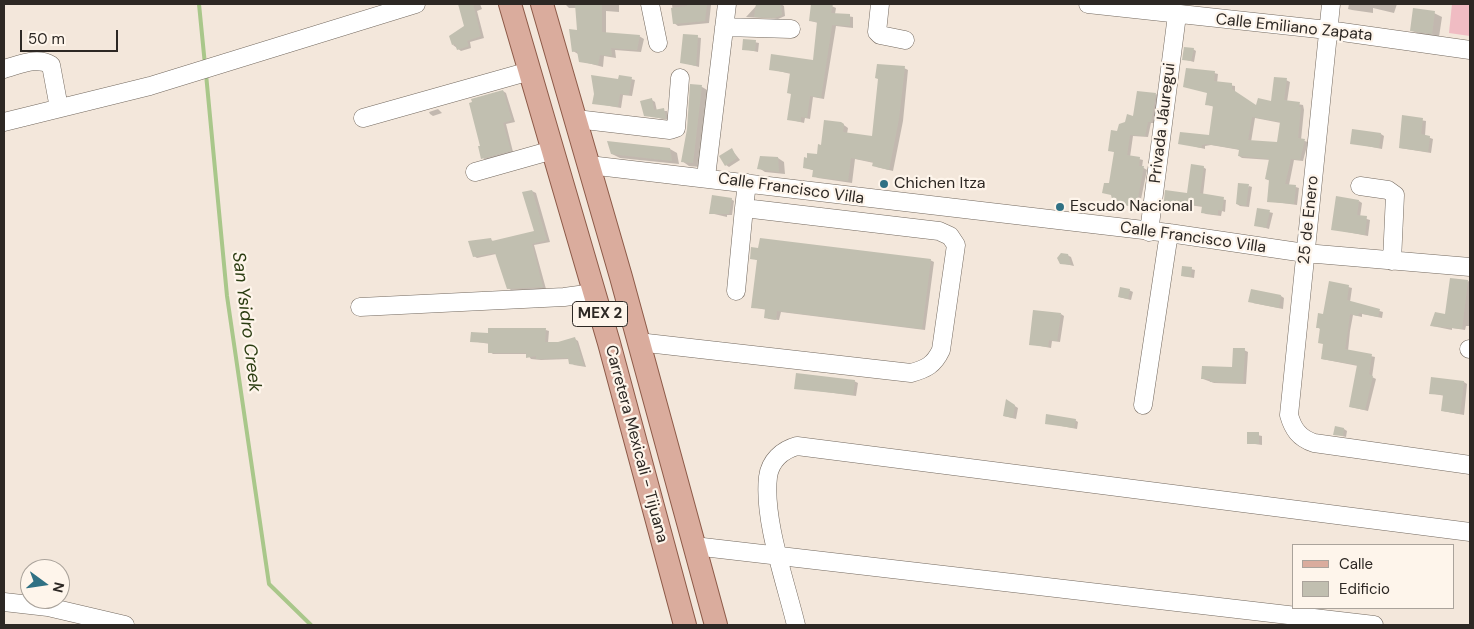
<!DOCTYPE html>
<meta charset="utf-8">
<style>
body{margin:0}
#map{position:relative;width:1474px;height:629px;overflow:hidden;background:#f3e7db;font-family:"DM Sans",sans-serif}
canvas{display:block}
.frame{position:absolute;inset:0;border:5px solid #2d2824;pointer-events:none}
.legend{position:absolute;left:1292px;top:544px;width:162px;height:65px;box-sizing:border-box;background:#fef5eb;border:1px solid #aaa39b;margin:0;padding:6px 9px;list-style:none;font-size:15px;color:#2d2824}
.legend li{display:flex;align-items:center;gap:10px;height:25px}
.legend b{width:25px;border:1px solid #aaa39b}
.north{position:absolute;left:20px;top:559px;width:50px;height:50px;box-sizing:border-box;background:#fef5eb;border:1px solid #aaa39b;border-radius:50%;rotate:104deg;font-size:14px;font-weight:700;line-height:20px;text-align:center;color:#2d2824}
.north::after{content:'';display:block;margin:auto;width:18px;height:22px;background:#307184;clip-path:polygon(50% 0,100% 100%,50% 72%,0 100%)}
.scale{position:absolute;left:20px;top:30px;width:98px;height:22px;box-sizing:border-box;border:2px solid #2d2824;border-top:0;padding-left:6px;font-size:15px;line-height:18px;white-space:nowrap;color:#2d2824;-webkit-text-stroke:4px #fef5eb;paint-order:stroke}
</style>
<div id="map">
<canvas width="1474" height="629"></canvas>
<div class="frame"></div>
<ul class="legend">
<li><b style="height:6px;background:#daac9d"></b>Calle</li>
<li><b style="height:14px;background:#c1bfb0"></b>Edificio</li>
</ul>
<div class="north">N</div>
<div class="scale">50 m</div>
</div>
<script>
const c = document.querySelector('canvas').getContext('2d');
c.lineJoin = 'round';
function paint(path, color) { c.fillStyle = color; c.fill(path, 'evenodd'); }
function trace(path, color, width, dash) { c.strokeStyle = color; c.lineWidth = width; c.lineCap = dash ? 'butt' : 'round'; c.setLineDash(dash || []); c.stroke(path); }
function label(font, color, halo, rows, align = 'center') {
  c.font = font + ' "DM Sans",sans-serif'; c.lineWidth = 4.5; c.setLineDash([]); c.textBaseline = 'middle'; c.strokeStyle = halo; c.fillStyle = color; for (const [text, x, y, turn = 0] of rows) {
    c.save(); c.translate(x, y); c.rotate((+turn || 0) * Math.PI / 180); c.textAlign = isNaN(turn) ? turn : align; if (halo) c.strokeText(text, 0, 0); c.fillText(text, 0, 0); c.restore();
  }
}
paint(new Path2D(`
 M1452,4H1470V36L1449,33Z`), '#f0bcc3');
paint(new Path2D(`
 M460,4H480L482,9L477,11L484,38L470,42L471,48L461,51L453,45L466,27Z
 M565,4H619V12L606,11V33L639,36L644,39L641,52L615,50L616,58L604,56L603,67L580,61L578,54L573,51L578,31L577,8H569Z
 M672,4H717L711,5L709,23L678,26L674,23Z
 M758,4H781L784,6L785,16L778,19L746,17Z
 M813,4H827L836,8L835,14L853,17V28L836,26L824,99L813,97L810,119L805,118L804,123L788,119L792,94L791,74L770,69L814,61L818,23L811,21Z
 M1349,4H1397L1394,13L1373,8V13L1352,10L1348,9Z
 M1434,13L1442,17L1439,37L1419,34L1411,30Z
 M684,35L701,38L699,67L681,62Z
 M744,40L759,43L758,52L744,49Z
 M1193,49L1196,51L1194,62L1183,59Z
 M904,68L908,70L903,121L893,171L877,167L874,163L855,159L852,183L818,178L814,176L815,171L804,167L808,154L818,156L822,146L841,123L848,128L847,134L873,138Z
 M1214,73L1218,74L1217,83L1235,86V92L1257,107L1272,103L1286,80L1290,82L1287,102L1303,105L1304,110L1301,140L1308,142L1303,161L1294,160L1289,185L1299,188L1297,205L1268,201L1270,181L1266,179L1271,160L1242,158L1239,156L1240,150L1211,145L1205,146V149L1180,143L1210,136L1214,107L1206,104ZM1255,118L1281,123L1279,143L1251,142Z
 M631,79L635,80L632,96L623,95L621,108L593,103L619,80Z
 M691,85L702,87L709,91L700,167L689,166L682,161L688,129Z
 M503,91L506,93L515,122L506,124L513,152L486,160L483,158L482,147Z
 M1156,94L1159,96L1154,123H1151L1148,137L1133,136L1130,157L1143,160L1142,167L1147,170L1140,204H1137L1136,207L1123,205L1113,199L1110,185L1115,152L1109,150L1126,123Z
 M652,100L655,102L657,111H667L668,120L645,115Z
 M438,109L442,113L433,116L430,114L429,112Z
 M1403,117L1426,121L1425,136L1433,139L1431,153L1400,148Z
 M1381,134L1384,136L1382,149L1352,143Z
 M670,149L677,153L679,164L620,158L612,154Z
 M732,150L740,160L729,167L726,165Z
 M778,158L784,162L785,174L765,172L759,168Z
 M1203,167L1206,169L1203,195L1226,200L1225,212L1222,211L1221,216L1206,214L1202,212L1203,207L1175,203L1174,211L1166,209V191L1188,194Z
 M1249,186L1252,187L1249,207L1240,206L1237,204Z
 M532,191L536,193L550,242L534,245L546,289L511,290L508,288L496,254L477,258L474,256L491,240L495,242L535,232L524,193Z
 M731,199L734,201L732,215H727V217L710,213Z
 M1359,201L1362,203L1360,217L1370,220L1368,236L1332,229Z
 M1269,212L1273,213L1269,229L1256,225Z
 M759,250L930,260L934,262L925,330L781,312L779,320L769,319L766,317L767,310L752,307L758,260L751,258Z
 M1067,255L1071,257L1074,266L1061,263Z
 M1183,267L1195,270L1194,278L1182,276Z
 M1468,281L1470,282V326H1466L1465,330L1452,328V330L1432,326L1446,315Z
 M1330,282L1352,288L1350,302L1383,312L1382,318L1362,314V317L1353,315L1350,331L1348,351L1375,357L1372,377L1376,379L1368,411L1351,407L1358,366L1322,359L1324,344L1320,329L1317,327L1324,316Z
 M1129,290L1133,292L1131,300L1119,297Z
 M1281,296L1284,298L1283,309L1253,303Z
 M1061,314L1064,316L1060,342L1052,341L1051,348L1030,344Z
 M546,330L549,331L548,343L558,344L575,339L578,341L586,367L574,365L569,359L541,360L531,359L527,354H493L490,352V344L471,341L490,335Z
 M1244,350L1248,352L1246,384L1214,383L1203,379L1233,368Z
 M854,381L858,383L856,396L796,388Z
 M1464,382L1467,384L1464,415L1443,411L1445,396L1430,393Z
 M1007,401L1018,408L1016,419L1004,416Z
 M1075,420L1078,422L1077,429L1046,423Z
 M1344,429L1347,431L1346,437L1335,434Z
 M1248,433L1262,436V445L1248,443Z`), '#0003');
trace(new Path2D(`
 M199,4L205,65
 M206,74L227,296L269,584L311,625`), '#a9c78a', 4);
paint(new Path2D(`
 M458,4H473L481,36L467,41L469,46L457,50L455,44L452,45L449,36L464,26Z
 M575,4H602V32L640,35L637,50L611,48L612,56L600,55L598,65L579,62L577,51L572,52L569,29L577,30Z
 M687,4H707L705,21L673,24L671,8L687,6Z
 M756,4H781L782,15L774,18L754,17Z
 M811,4H833L831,13L850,14V26L832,25L821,98L810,96L807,118L801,117V122L787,120L791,94L787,93L790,73L769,70L771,54L813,60L817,22L809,21Z
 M1413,8L1435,11L1432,34L1410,31Z
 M683,34L698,35L696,66L680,63Z
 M743,39L756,40L755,51L742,50Z
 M1184,47L1194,48L1191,61L1182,60Z
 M877,64L905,66L899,118L889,170L872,166L873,162L851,158L848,181L812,177L813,170L803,168L804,157L807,158V153L817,154L818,144L821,145L824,120L841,122L844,124L843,132L872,136L878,79L875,78Z
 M1186,68L1215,71L1214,81L1232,83V89L1256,105L1258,98L1271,101L1274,77L1287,78L1284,100L1300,102L1299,107H1301L1298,138L1305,139L1300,160L1291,159L1285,184L1296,185L1294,204L1267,202L1269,180L1265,179L1269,159L1238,156L1239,150L1237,149L1206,144L1202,145L1201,148L1178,144L1180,132L1209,135L1213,106L1205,105L1207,93L1183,87ZM1252,117L1280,122L1277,142L1248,140Z
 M591,75L618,79L619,75L632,77L629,95L620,94L618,107L592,104L594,94Z
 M690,84L702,85L693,163L681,162L687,129Z
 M503,90L512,120L503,123L511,151L481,159L478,146H480L469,103L472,102L471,99Z
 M1137,91L1156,93L1151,122H1148L1145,136L1130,135L1127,155L1140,157L1139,166H1144L1137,203H1134L1133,207L1118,203L1119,201L1112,199L1111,195L1102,193L1104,183H1109L1114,152L1108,151L1111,130L1117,131L1119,124L1125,122L1127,114L1133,116Z
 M652,98L654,110L664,108L666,119L644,116L640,101Z
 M1402,115L1423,118L1421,134L1430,136L1428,152L1399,148Z
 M1352,129L1381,133L1379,148L1350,144Z
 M607,141L670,148L672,161L611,154Z
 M732,148L737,158L725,166L719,156Z
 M760,156L778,157L779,172L757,169Z
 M1191,164L1204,166L1200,193L1224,197L1222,211L1218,210V215L1201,213L1202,206L1172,202L1170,212L1163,210L1165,190L1187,193Z
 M1238,183L1249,184L1246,206L1236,204Z
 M532,190L547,240L532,244L543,287L507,289L495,253L473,257L468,241L491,238L492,241L534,231L522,192Z
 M712,195L732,198L729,214H709Z
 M1336,196L1359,200L1357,215L1367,216L1365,235L1331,230Z
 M1257,208L1270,210L1266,228L1254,226Z
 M760,238L931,259L922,329L777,311L776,320L764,318L765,309L751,308L757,260L750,259L751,247L758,248Z
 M1061,253L1068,254L1071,265L1060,264L1057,258Z
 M1182,266L1192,267L1191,277L1181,276Z
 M1450,278L1468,280L1462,329L1430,326L1435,312L1445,314Z
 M1329,281L1349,285L1347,300L1380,309L1378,317L1359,313L1358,316L1350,314L1348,329L1345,349L1372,354L1369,374L1373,376L1365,410L1349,407L1357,365L1321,359L1323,344L1318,343L1320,328H1316L1318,313L1323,314Z
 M1120,287L1130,289L1128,299L1118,297Z
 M1251,289L1281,295L1279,308L1248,302Z
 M1033,310L1061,313L1057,341L1049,340L1048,347L1029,345Z
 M488,328H546L545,342H558L575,337L584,366L569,364L568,358L536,359V356L526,358V353H488V343L470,342L471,332L488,333Z
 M1233,348H1245L1243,383L1210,382V379H1201L1202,366L1232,367Z
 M796,373L855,380L853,395L794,389Z
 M1431,377L1464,381L1460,414L1441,411L1443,395L1429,394Z
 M1006,399L1015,405L1013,418L1003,416Z
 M1046,414L1076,419L1074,428L1045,424Z
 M1335,426L1344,428L1343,436L1333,435Z
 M1247,432H1259V444H1247Z`), '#c1bfb0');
const minor = new Path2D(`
 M650,4L658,43
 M880,4L877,32L880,35L905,40
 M1088,4L1328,30L1470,50
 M1331,4L1289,415C1293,429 1299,438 1314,443L1470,465
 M724,27L791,29
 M4,69C19,65 37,56 51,65L59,108
 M363,118L530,71
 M576,119L670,130L676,128L680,78
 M4,122L150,86L416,4
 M589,165L1169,233L1305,253L1470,267
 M475,172L553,150
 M706,177L727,4
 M1360,186L1388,190L1395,195L1392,261
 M1149,232L1177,15
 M736,291L744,208
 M360,307L564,297L594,293
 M638,342L911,373C926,369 934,365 941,350L956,245L950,236L939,231L744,208L747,183
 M1469,349H1470
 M1143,405L1169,233
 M694,546L1374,625
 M4,602L48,607L125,625
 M796,625C786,583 763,520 768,477C770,461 782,450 797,446L1470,532`);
const major = new Path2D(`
 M510,4L609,343L685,625
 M542,4L621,277L716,625`);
trace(minor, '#73695f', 19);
trace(major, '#8d5a48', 24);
trace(minor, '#fff', 18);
trace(major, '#daac9d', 22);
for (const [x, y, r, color] of [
 [884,184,5,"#307184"],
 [1060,207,5,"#307184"]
]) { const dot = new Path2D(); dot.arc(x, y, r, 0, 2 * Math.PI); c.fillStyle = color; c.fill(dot); trace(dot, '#fef5eb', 2); }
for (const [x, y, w] of [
 [600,314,55]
]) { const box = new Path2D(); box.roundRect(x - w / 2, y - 12.5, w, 25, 4); c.fillStyle = '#fef5eb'; c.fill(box); trace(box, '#2d2824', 1); }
label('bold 15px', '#2d2824', null, [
 ["MEX 2",600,314]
]);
label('16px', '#2d2824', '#fef5eb', [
 ["Calle Emiliano Zapata",1294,28,6],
 ["Privada Jáuregui",1163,123,-83],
 ["Calle Francisco Villa",791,189,8],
 ["25 de Enero",1309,220,-84],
 ["Calle Francisco Villa",1193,238,8],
 ["Carretera Mexicali - Tijuana",636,444,75]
]);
label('16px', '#2d2824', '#fef5eb', [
 ["Chichen Itza",894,184],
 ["Escudo Nacional",1070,207]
], 'left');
label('italic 18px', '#2b3d12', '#fef5eb', [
 ["San Ysidro Creek",246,322,83]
]);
</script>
